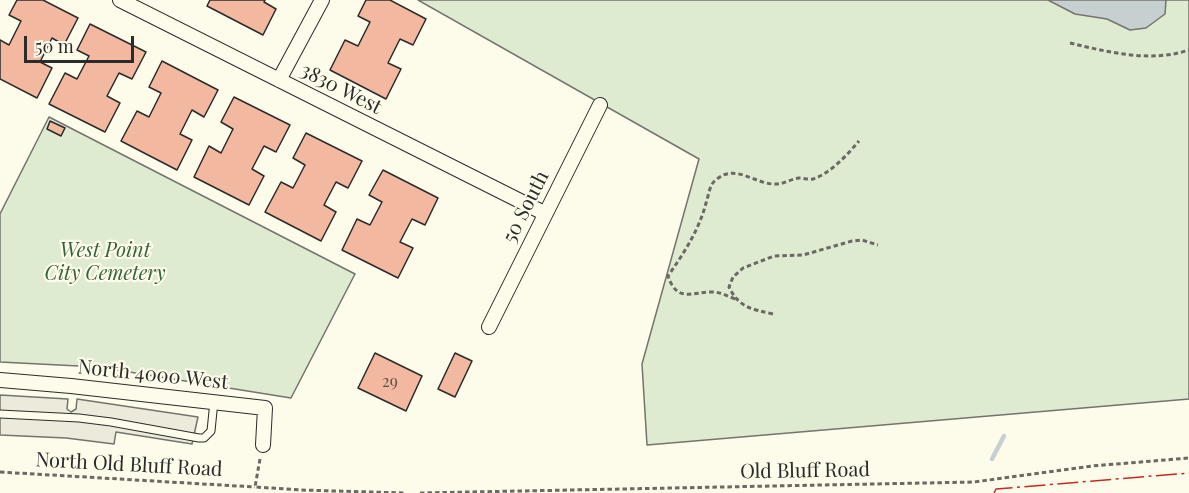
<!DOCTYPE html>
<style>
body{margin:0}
#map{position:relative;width:1189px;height:493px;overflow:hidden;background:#fdfbea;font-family:"Playfair Display",serif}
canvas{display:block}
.scale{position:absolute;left:24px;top:36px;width:110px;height:27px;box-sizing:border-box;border:3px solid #2b2b2b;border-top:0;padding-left:8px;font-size:18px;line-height:21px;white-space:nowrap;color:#2b2b2b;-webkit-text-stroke:4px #fdfbea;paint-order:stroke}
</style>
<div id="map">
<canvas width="1189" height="493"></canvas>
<div class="scale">50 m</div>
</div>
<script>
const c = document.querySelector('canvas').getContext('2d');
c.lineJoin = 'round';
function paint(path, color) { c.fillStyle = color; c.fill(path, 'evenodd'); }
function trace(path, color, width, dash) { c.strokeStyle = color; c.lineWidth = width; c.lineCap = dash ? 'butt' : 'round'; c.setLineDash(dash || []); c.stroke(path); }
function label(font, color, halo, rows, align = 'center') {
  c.font = font + ' "Playfair Display",serif'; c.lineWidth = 4.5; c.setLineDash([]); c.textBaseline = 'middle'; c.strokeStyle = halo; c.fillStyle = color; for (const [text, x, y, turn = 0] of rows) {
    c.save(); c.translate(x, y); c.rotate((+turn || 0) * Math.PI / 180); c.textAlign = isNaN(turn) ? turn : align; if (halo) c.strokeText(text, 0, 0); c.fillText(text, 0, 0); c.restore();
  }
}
const green = new Path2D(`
 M418,0H1189V399L647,445L642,364L699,159Z
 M49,117L355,274L291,398L98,367L0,362V214Z`);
paint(green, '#deebd1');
trace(green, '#74746e', 1.5);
const parking = new Path2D(`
 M0,395L68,399L67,409L71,412L76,409L77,399L198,417L192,444L116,432L114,444L66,438L0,435Z`);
paint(parking, '#eceadb');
trace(parking, '#74746e', 1.5);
const water = new Path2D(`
 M1048,0H1166L1165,14L1146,28L1130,30L1107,19L1075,14Z`);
paint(water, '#c7d0d0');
trace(water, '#74746e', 1.5);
trace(new Path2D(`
 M992,459L1004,436`), '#c7d0d0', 4.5);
const building = new Path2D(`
 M17,0H43L78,18L64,45L52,38L40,62L52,68L37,98L0,79V40L9,45L21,21L9,15Z
 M210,0H265L264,2L276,9L263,35L207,6Z
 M366,0H390L426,19L413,45L400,39L388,63L401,69L386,99L330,70L345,40L358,46L370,22L358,16Z
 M90,24L146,52L132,79L119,73L107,96L120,103L105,132L49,104L65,73L77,79L89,56L77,50Z
 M162,61L218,90L204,117L192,110L180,134L192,140L177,170L121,141L137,111L149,117L161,93L149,87Z
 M234,97L290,125L276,152L264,146L252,169L264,176L249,205L194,177L209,146L221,153L233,129L221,122Z
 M50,121L65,128L61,136L47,129Z
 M306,133L362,161L348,188L336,182L324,205L336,212L321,241L265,212L281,182L293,188L305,165L293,158Z
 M383,170L438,198L425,225L412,219L400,242L413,248L398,278L342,250L357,219L370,225L382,202L369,195Z
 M375,353L422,376L406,411L358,388Z
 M455,353L472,361L455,397L438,389Z`);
paint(building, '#f2b8a0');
trace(building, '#2b2b2b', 1.5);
const service = new Path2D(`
 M0,414L79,418L111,422L199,438H204L211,431L214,401`);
const minor = new Path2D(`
 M120,0L544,213
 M279,80L322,0
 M489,327L600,105
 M0,380L71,386L265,408L263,445`);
trace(service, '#2b2b2b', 9);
trace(minor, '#2b2b2b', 16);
trace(new Path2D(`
 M1070,43C1108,52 1150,63 1189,50
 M735,299C727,296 721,292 712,292C692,292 677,303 668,276C684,253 699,230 706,203C709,195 709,184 717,179C735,164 754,183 773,184C783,185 790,179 799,178C804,178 809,180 813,179C831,173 847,155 859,141
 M773,314C752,309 739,308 729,287L733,277L743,268L774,256L803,255L852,241L862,240L878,245
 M260,459L255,487L301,490L405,493
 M0,472L255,487
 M420,493L974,482L1092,466L1189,458`), '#6a6964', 3, [4.5, 3]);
trace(service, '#fdfbea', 7);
trace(minor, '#fdfbea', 14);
trace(new Path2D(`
 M994,493L996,489L1189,473`), '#c62828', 1.5, [21, 4.5, 3, 4.5]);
label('16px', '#5d4e48', null, [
 ["29",390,382]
]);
label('20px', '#2b2b2b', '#fdfbea', [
 ["3830 West",341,89,27],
 ["50 South",526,207,-63],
 ["North 4000 West",153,375,6],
 ["North Old Bluff Road",129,465,3],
 ["Old Bluff Road",805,471,-1]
]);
label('italic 20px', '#34623c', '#fdfbea', [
 ["West Point",105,251],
 ["City Cemetery",105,274]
]);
</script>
